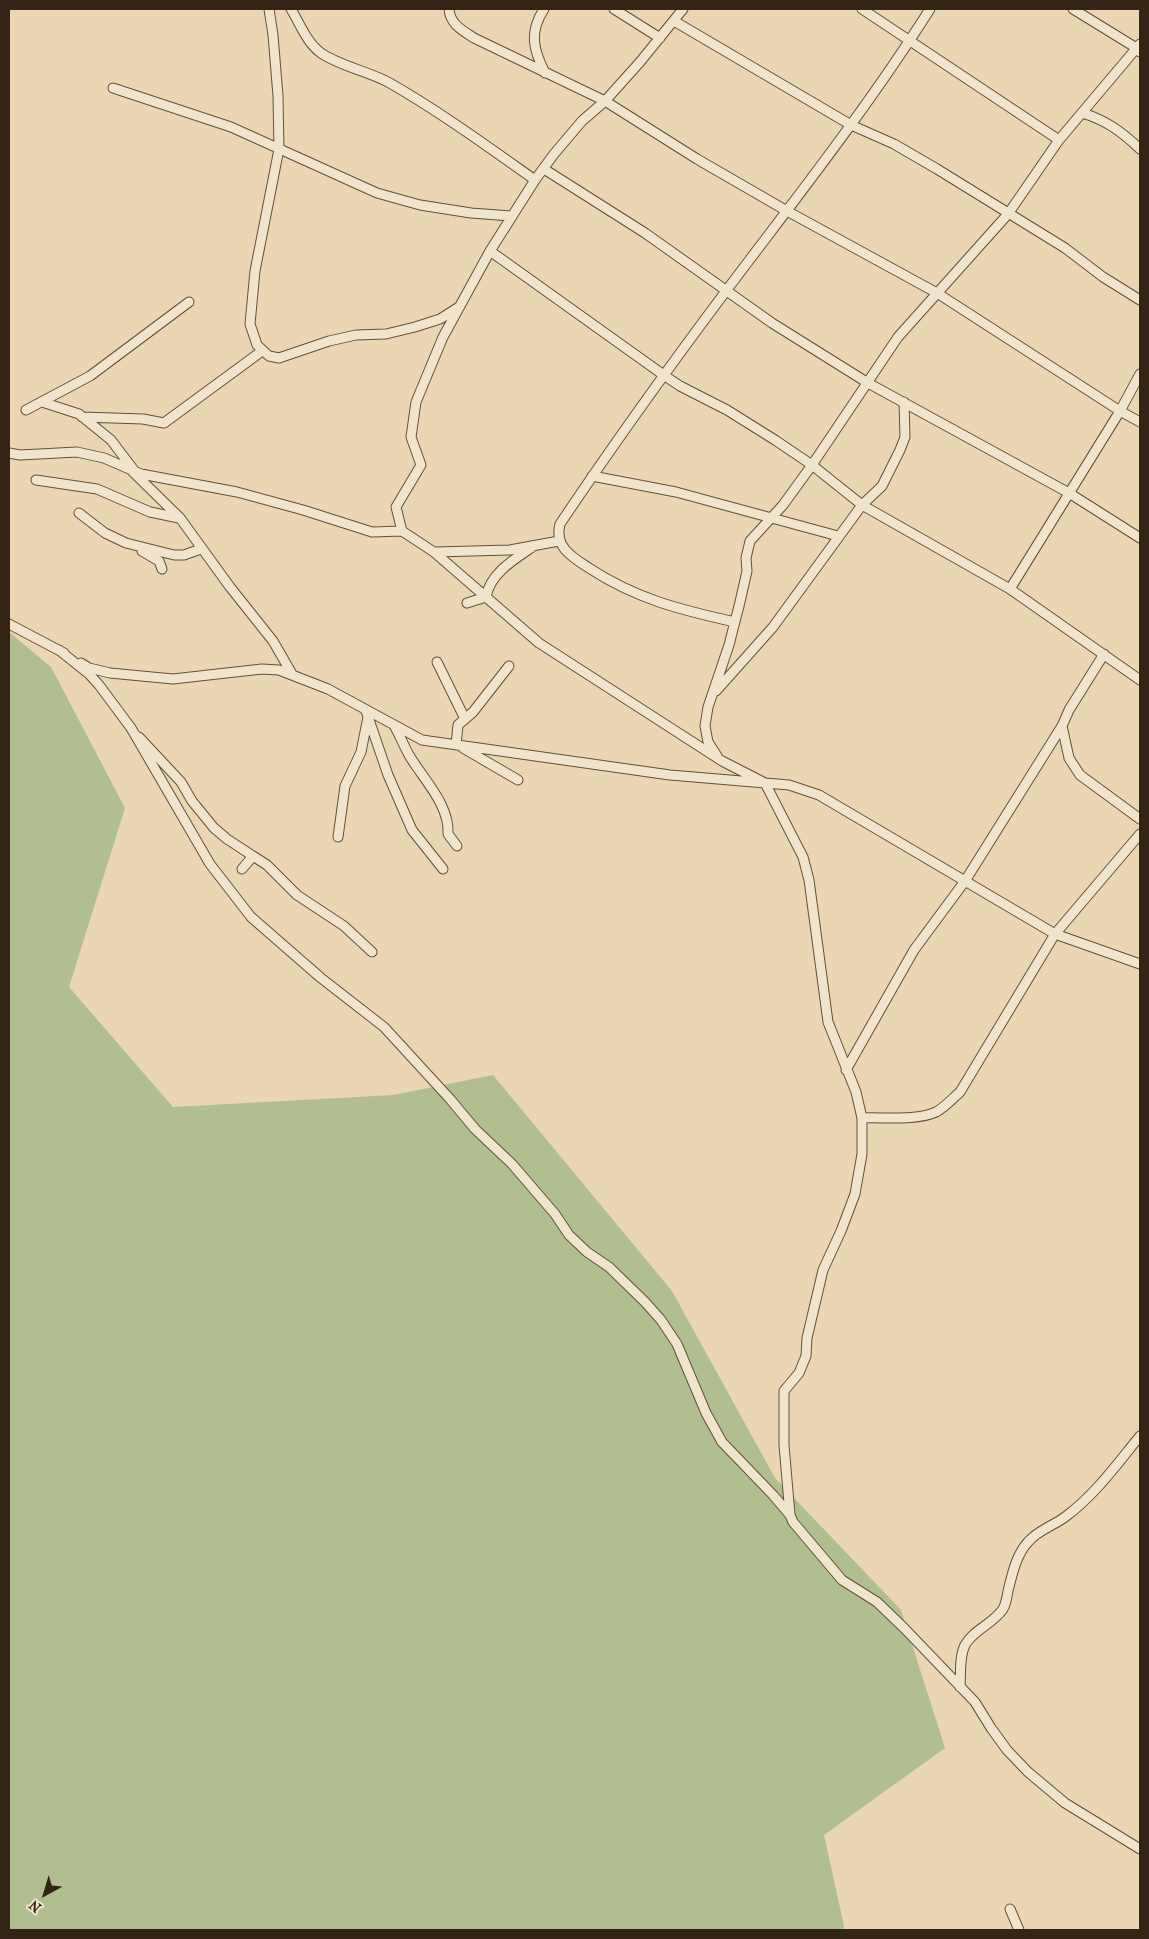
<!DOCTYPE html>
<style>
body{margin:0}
#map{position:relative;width:1149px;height:1939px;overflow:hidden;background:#ead6b2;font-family:"IM FELL French Canon",serif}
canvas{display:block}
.frame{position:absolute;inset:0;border:10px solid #342415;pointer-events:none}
.north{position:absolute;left:20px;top:1869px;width:50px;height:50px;-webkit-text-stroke:4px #f1e4cd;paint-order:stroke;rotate:219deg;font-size:14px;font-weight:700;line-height:20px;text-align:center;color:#342415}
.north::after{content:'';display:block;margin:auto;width:18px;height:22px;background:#342415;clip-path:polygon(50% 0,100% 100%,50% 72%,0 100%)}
</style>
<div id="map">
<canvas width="1149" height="1939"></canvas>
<div class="frame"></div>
<div class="north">N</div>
</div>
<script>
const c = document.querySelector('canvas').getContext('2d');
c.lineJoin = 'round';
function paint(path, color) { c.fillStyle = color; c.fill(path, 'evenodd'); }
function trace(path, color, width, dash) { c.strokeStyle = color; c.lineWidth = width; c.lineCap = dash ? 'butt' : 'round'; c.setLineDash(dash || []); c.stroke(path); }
paint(new Path2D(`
 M9,632L51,667L125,808L69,987L173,1107L393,1095L493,1075L672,1291L775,1478L901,1610L945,1748L824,1835L844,1926L843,1930H9Z`), '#b1bf90');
const minor = new Path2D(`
 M269,9L273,35L278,96L279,149L255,271L250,324L257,345L269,356L279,358L329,341L356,335L386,334L415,327L440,319L459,307
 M291,9C300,24 307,43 321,53C340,66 367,71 388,82C439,111 487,146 535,180
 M449,9C450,24 462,30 474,38L605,101L697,159L787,211L937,293L1120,411L1140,422
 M544,9C529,32 533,49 545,73
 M614,9L660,38
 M862,9L1059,140
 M1073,9L1138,49L1140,52
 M674,21L851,125L894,144L937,169L1065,248L1103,277L1140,300
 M113,88L231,127L377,193L420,205L471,213L511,216
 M1082,113C1106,120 1122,132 1140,149
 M544,169L645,233L772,323L868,383L1069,493L1140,538
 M490,251L665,376L680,386L727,410L775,440L812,465L862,505L1010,589L1140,680
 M42,402L79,414L111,440L133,469
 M26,410L90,376L189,302
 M82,417L143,419L164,423L262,351
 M9,453L20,455L77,452L104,458L141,474L237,492L303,510L372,532L402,531L434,552L539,643L722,761L765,783L789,785L819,795L1055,934L1140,964
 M132,471L180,518L230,587L273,641L292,674
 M592,476L676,492L838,536
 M36,480L97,489L150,512L179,518
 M79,513L105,533L126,543L174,555H184L201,549
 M402,531L396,507L421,465L411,437L416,402L443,337L490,251L535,180L554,154L582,121L605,101L640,62L683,9
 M142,551L159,561L162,569
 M434,552L510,550L559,541
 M1010,589L1120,411L1140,374
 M467,603L486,597C490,574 513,560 531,548
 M735,622C681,610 636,599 589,568C572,557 554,547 560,524C613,445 669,367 726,291C796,198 868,107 930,9
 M9,624L64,653
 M59,650L89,674L99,685L131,728L210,864L251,917L321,978L384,1027L450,1099L475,1129L512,1164L555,1214L569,1235L587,1252L609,1267L645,1302L661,1320L677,1344L706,1413L722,1442L773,1495L790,1515L793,1522L842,1580L877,1602L904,1628L975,1702L991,1728L1007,1750L1028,1772L1065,1803L1140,1849
 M437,662L465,719
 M81,663L89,668L110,673L173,679L262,669L279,670L328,689L422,740L670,775L765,783L803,857L809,880L828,1022L856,1092L862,1118V1154L855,1194L841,1231L823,1270L807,1338L806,1356L799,1373L784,1391V1445L790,1515
 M716,691L773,627L862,505L882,486L900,450L905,437L904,402
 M366,711L388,775L412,830L443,869
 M1062,726L1069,758L1080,775L1140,819
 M395,727C400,736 404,746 409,755C423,779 450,805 448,834L457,846
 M139,737L181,782L192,801L214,828L227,839L253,856
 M456,745L458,725L473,712L509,666
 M463,748L518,780
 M717,756L708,742L705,726L708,707L729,645L740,602L747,571L746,558L750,541L783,505L812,465L898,337L1008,214L1059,140L1140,44
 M338,837L345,786L361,752L368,717
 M242,869L253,856L267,865L297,895L344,926L372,952
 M846,1070L914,950L965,881L1062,726L1069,710L1104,654
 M862,1118C883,1117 917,1121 936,1112C945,1107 952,1099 960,1092L1055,934L1140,834
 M960,1687C961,1674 959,1657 965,1645C973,1630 993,1624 1003,1609C1006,1604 1007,1597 1008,1591C1012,1575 1016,1555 1028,1542C1038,1530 1053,1526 1065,1517C1095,1495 1117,1464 1140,1436
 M1010,1909L1019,1930`);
trace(minor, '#62503c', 11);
trace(minor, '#f1e4cd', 9);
</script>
